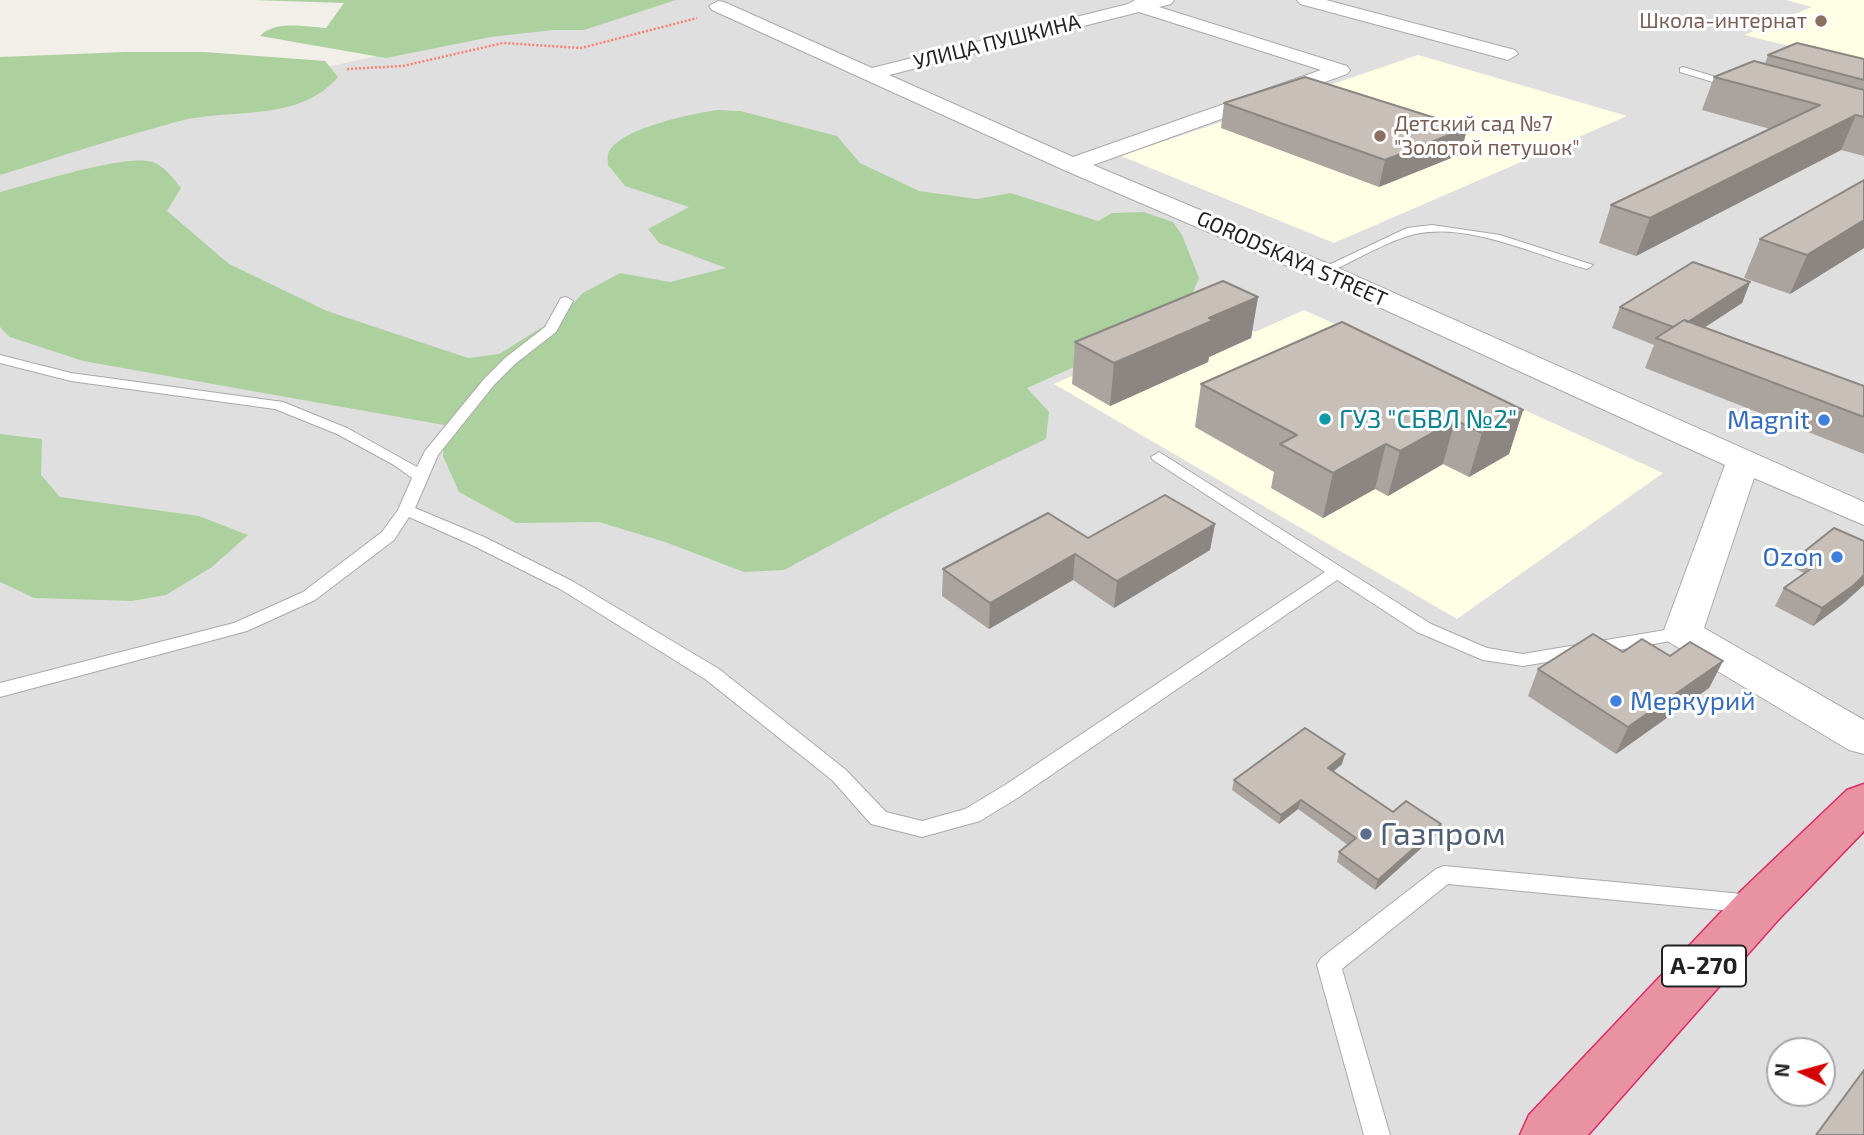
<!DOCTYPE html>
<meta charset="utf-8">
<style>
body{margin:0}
#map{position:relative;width:1864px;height:1135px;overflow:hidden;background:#f2efe9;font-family:"Exo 2",sans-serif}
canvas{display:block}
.north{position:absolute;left:1766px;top:1037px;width:70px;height:70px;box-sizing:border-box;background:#fff;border:2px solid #a7a7a7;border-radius:50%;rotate:275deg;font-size:19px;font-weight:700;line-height:28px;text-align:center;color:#222}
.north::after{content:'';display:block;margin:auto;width:24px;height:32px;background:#d40000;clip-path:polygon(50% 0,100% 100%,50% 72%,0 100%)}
</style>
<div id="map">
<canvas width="1864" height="1135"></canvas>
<div class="north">N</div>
</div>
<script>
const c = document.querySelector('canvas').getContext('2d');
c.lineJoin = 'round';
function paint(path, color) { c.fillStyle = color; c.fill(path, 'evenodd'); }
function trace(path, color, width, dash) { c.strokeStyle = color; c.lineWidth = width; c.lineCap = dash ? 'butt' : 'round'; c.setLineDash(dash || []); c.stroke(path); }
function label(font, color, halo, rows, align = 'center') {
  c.font = font + ' "Exo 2",sans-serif'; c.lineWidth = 6; c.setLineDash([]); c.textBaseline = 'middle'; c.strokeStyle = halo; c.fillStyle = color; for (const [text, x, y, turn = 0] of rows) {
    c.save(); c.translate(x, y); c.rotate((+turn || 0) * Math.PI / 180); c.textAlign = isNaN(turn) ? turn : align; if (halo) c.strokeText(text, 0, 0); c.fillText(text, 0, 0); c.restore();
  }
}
paint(new Path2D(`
 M629,0H1864V1135H0V148L151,106ZM1780,1051H1822V1093H1780Z`), '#e0dfdf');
paint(new Path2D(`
 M1786,0H1864V64L1744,35L1812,7Z
 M1418,55L1627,116L1334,243L1121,156Z
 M1304,310L1663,473L1457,619L1054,384L1214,312L1255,332Z`), '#ffffe5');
paint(new Path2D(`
 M252,0H676L584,30H553L491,37L386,58L260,36C275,20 306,27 326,28L344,3Z
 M125,52H204L325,61L338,77C298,124 229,107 176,122C117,138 58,157 0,175V57Z
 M718,110L740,111L837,136L860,163L919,191L977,199L1011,193L1098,221L1112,213L1144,212L1173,222L1182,235L1199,278L1190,299L1157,330L1027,388L1049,412L1046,439L893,512L784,570L744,572L665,542L599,522L516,523L459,492L443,456L444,425L83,361L10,337L0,327V192C31,184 126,153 153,162C164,166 174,179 181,188L167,211L229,264L327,311L468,358L499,354L562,315L583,293L620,273L670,282L726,268L659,243L648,229L689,207L625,186L608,165C608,162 607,158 608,154C616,129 694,113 718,110Z
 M0,434L42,439L41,475L60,497L199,516L248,535L212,567L166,595L132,601L34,598L0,582Z`), '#add19e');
const lane = new Path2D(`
 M1683,67L1739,84L1741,86L1736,89L1680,72V68Z
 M1432,225L1500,235L1593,265L1587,269C1535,255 1469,222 1415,234C1389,240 1352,262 1326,274L1322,275L1316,271L1407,228Z
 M566,297L573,301L556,332L515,364L494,385L438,455L415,508L484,537L572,581L719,669L846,770L886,812L922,821L965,809L1005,785L1325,572L1153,460L1151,457L1159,452L1431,624L1487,648L1523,654L1683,627L1690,629L1692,633L1690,637L1683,639L1523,666L1483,660L1417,632L1337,580L1019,797L980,821L922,837L871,824L832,780L705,679L560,589L472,545L409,517L394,540L315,600L247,631L0,697V683L234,623L303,592L382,532L398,510L412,478L394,465L337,434L275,409L71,381L0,363V355L71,373L283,402L347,428L417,467L425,451L484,379L505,358L545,327L561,298Z
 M1444,866L1753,895L1761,897L1765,904L1761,911L1753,913L1448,884L1342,969L1390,1135H1364L1317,965L1321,958L1436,869Z`);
const street = new Path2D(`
 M1135,0H1174L1171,4L1159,7L1347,66L1350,70L1347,74L1093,165L1331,265L1864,502V525L1754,478L1704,628L1864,720V754L1849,750L1669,642L1663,633L1725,465L1313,277L1064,170L712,10L709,6L718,1L724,2L872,68L1128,4ZM1139,12L1321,70L1073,157L889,75Z
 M1297,0H1326L1515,50L1518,54L1508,60L1300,4Z`);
const highway = new Path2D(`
 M1864,784V831L1778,920L1588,1135H1520L1529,1115L1742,890L1847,790Z`);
trace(lane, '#a9a9a9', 2);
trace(street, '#a9a9a9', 2);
trace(highway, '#dc2a67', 3);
trace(new Path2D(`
 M347,69L403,66L503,43L581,48L697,18`), '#fa8072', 2.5, [2, 2]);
paint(lane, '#fff');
paint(street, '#fff');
paint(highway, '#e892a2');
paint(new Path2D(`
 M1768,55L1864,59V156L1841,150L1636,256L1599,243L1611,205L1770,129L1702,110L1714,77L1765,64Z
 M1224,103L1467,128L1461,154L1379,187L1221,128Z
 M1864,180V248L1790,294L1744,278L1760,239Z
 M1750,282L1742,303L1704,328L1864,386V454L1645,368L1654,345L1612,328L1620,307Z
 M1258,297L1251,338L1209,357L1208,362L1110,406L1072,384L1075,342Z
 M1201,384L1523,410L1509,454L1469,477L1443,464L1388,496L1375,489L1323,518L1271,488L1274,472L1195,427Z
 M1215,524L1210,550L1114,608L1073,580L989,629L942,596L943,569L1088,538Z
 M1834,528L1844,603L1813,626L1775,606L1784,588L1804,573L1796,569L1805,551Z
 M1623,652L1723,661L1709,688L1616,754L1528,696L1538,669Z
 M1342,764L1333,772L1393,812L1438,833L1375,890L1337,862L1339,852L1348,845L1298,809L1279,824L1232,790L1234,780Z`), '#aba49e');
paint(new Path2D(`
 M1856,115L1841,150L1636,256L1650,218Z
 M1467,128L1461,154L1379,187L1385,160Z
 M1864,220V248L1790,294L1807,255Z
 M1750,282L1742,303L1676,346L1677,329Z
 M1258,297L1251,338L1209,357L1208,362L1110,406L1114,363L1209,318Z
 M1523,410L1509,454L1469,477L1482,433Z
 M1455,420L1443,464L1388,496L1400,451Z
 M1386,444L1375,489L1323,518L1333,473Z
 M1215,524L1210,550L1114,608L1117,581Z
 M1075,554L1073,580L989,629L990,603Z
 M1864,575V585L1844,603L1813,626L1822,608Z
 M1723,661L1709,688L1616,754L1628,727Z
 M1345,754L1342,764L1325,778L1328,768Z
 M1301,800L1298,809L1279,824L1281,815Z
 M1441,824L1438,833L1375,890L1378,880Z`), '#8b8681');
const building = new Path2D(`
 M1797,43L1864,59V80L1768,55Z
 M1754,61L1864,90V117L1856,115L1650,218L1611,205L1820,105L1714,77Z
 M1305,77L1467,128L1385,160L1224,103Z
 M1864,180V220L1807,255L1760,239Z
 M1693,262L1750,282L1688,322L1684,320L1673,327L1620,307Z
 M1223,281L1258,297L1209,318L1214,320L1114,363L1075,342Z
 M1684,320L1864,386V417L1656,338Z
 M1342,322L1523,410L1482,433L1455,420L1400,451L1386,444L1333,473L1280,444L1297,435L1201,384Z
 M1165,495L1215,524L1117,581L1075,554L990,603L943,569L1048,513L1088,538Z
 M1834,528L1864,541V575L1854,585L1822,608L1784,588L1823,560L1805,551Z
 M1593,634L1623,652L1642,639L1670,656L1690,642L1723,661L1628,727L1538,669Z
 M1305,728L1345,754L1328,768L1393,812L1406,801L1441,824L1378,880L1339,852L1356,838L1301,800L1281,815L1234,780Z
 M1864,1070V1135H1816Z`);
paint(building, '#c7bfb8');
trace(building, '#8b8681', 2);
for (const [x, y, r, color] of [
 [1821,21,7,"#8d6e63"],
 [1380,136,7,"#8d6e63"],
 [1325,419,7,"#0f9aa8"],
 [1824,420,7,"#3f7fe0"],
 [1837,557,7,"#3f7fe0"],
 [1616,701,7,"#3f7fe0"],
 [1366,834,7,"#5c6f8a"]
]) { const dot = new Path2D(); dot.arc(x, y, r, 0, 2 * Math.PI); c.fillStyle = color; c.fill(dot); trace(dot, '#fff', 2.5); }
label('21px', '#785e54', '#fff', [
 ["Школа-интернат",1807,21],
 ["Детский сад №7",1394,124,"left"],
 ["\"Золотой петушок\"",1394,148,"left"]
], 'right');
label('21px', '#222', '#fff', [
 ["УЛИЦА ПУШКИНА",997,42,-14],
 ["GORODSKAYA STREET",1292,259,24]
]);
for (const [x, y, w] of [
 [1704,966,84]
]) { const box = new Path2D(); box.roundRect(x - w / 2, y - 20.5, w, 41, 5); c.fillStyle = '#fff'; c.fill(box); trace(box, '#222', 2); }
label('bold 24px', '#222', null, [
 ["А-270",1704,966]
]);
label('26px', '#0d838f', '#fff', [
 ["ГУЗ \"СБВЛ №2\"",1339,419]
], 'left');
label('26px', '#366cbe', '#fff', [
 ["Magnit",1810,420],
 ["Ozon",1823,557],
 ["Меркурий",1630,701,"left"]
], 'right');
label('32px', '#4e5e75', '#fff', [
 ["Газпром",1380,834]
], 'left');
</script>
